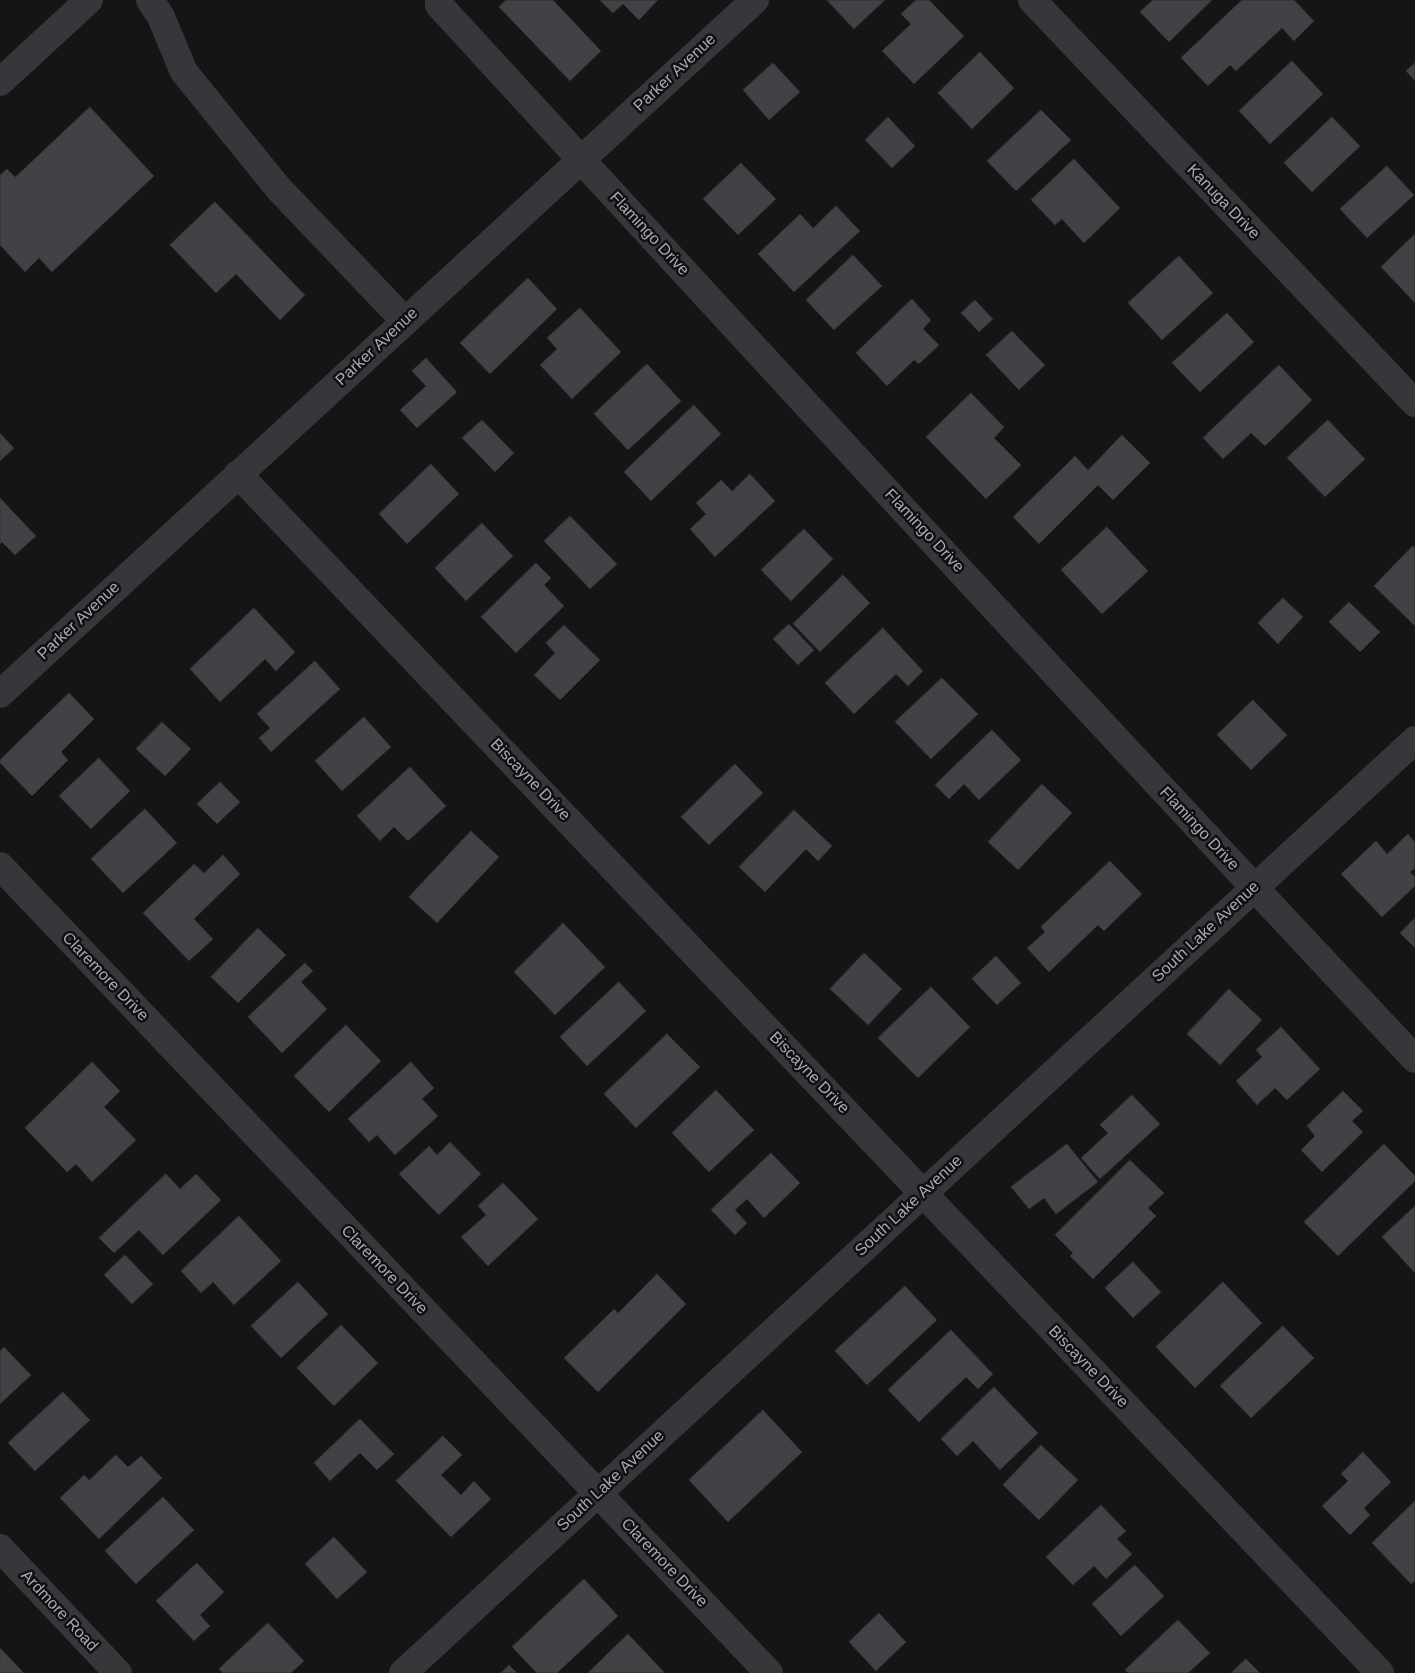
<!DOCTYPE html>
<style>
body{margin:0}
canvas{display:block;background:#151516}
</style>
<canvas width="1415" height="1673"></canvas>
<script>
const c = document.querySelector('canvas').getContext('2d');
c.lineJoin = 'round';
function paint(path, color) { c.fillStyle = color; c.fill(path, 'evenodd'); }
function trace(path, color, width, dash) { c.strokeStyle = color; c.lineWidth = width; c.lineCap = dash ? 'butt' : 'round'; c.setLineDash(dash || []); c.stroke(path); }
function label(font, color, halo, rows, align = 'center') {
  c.font = font + ' Arial,sans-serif'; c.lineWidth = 5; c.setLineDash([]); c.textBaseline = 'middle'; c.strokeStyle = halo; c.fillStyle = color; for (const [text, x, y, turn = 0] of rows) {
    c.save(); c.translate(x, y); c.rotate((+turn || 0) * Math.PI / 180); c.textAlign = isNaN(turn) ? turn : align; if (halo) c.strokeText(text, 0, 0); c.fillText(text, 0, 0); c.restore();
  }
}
const building = new Path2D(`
 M506,0H553L601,51L570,81L499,7Z
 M600,0H658L639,20L623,4L613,13Z
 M827,0H885L854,29Z
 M916,0H929L964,36L914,84L882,51L911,24L901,14Z
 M1153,0H1212L1169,42L1140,12Z
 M1242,0H1294L1314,21L1294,41L1282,28L1236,71L1230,65L1208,86L1181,58Z
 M980,52L1014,88L972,129L938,93Z
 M1292,61L1323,94L1270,144L1239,111Z
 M773,63L800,92L769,120L743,90Z
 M1415,63V81L1406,71Z
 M90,107L154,176L52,272L39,258L25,272L0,245V175L7,169L15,177Z
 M1041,110L1071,140L1016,191L987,161Z
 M888,117L915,146L892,168L865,140Z
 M1332,117L1360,146L1312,192L1284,163Z
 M1074,159L1120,208L1084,243L1062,219L1055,225L1031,200Z
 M741,163L776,199L738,235L703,199Z
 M1387,166L1414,195L1367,238L1340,209Z
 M215,202L305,295L280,320L236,274L216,293L170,245Z
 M836,206L860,231L794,292L758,254L800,214L813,228Z
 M1415,234V303L1381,267Z
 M853,255L882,286L834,330L806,300Z
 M1179,256L1213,293L1162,340L1128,303Z
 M528,278L557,309L490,374L460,343Z
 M912,299L931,320L923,329L939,345L919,364L914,360L887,386L856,353Z
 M975,300L993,319L979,332L961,313Z
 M580,308L621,352L572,399L540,365L557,349L547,338Z
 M1227,313L1254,342L1200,392L1172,363Z
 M1012,331L1045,365L1019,390L986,355Z
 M426,358L457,392L417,428L400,410L426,386L412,371Z
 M647,364L681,401L628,450L594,414Z
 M1279,365L1312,400L1265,446L1251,433L1223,459L1203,438Z
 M971,393L1004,427L994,438L1021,465L986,499L926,437Z
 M694,405L721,434L651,501L624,472Z
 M482,420L514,453L495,472L462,438Z
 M1328,420L1365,459L1325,497L1287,458Z
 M0,433L14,448L0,461Z
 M1122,435L1150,463L1113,500L1098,485L1039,544L1013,517L1075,456L1088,470Z
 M431,464L459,494L407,544L379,514Z
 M750,474L775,501L715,557L690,529L706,514L696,503L721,480L732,491Z
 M0,498L36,536L15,555L2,542L0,544Z
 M570,516L617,564L590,589L544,541Z
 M482,523L513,556L466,601L435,568Z
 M1107,527L1148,571L1102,614L1061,570Z
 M804,529L833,559L791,601L761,570Z
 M1413,546L1415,548V626L1374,586Z
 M536,563L551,578L544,585L564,606L516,653L481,617Z
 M843,575L870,603L820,652L793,624Z
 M1283,598L1303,617L1278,644L1258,623Z
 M1349,602L1380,632L1360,652L1329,622Z
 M254,608L295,652L276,671L265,659L220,702L190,669Z
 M789,624L814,650L798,665L773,639Z
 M564,625L600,660L560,700L534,675L555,653L546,643Z
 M883,628L923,671L908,686L896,674L854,714L825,683Z
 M315,661L340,689L271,752L259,738L270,728L257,714Z
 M942,678L978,714L931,759L895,722Z
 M69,693L94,719L61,752L68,760L32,796L0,763V760Z
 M1253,700L1287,735L1251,770L1217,735Z
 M364,717L391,747L342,791L315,761Z
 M162,722L191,749L165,776L136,749Z
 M992,730L1021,760L979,800L964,784L949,799L935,785Z
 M99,758L130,791L91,829L59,796Z
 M735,764L763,793L709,845L681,817Z
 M410,767L446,806L408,841L394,827L380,841L357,816Z
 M220,782L240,802L217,824L197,804Z
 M1042,784L1072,813L1018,870L988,842Z
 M145,809L177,843L123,893L91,859Z
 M794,810L832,846L818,861L806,849L765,892L739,867Z
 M471,831L499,857L437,923L409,897Z
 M1408,834L1415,842V868L1410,872L1415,877V886L1382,917L1341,874L1376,841L1387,854Z
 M223,855L240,874L194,919L213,939L189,961L143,913L194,864L204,873Z
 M1110,861L1142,894L1104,931L1098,925L1049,972L1027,948L1045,932L1041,927Z
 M1415,918V948L1400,933Z
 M563,923L605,967L555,1015L514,972Z
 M258,928L286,955L238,1003L211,977Z
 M864,953L902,989L868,1025L830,989Z
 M996,956L1021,983L997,1005L972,979Z
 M305,963L313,971L301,982L327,1009L282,1053L248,1017Z
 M619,982L646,1011L587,1066L560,1037Z
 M931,987L970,1027L918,1078L878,1038Z
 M1229,989L1262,1020L1220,1065L1187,1034Z
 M346,1025L381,1061L329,1112L294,1076Z
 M1281,1027L1320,1069L1287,1100L1275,1088L1257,1105L1236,1081L1262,1057L1256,1050Z
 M667,1034L700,1067L636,1128L604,1094Z
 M92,1062L120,1091L104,1107L136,1140L92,1182L76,1164L67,1172L25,1128Z
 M411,1062L434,1088L422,1099L438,1116L395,1155L377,1135L369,1142L348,1119Z
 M716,1090L754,1130L709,1172L672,1133Z
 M1343,1091L1363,1111L1352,1121L1363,1132L1322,1172L1301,1150L1315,1136L1307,1126Z
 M1132,1095L1160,1124L1100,1179L1081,1158L1108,1133L1100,1125Z
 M450,1142L481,1174L439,1215L399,1174L429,1146L437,1155Z
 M1067,1144L1098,1182L1056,1214L1044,1198L1029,1209L1011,1187Z
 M1384,1144L1415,1176V1181L1338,1256L1304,1222Z
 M771,1153L800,1183L764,1218L747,1199L735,1210L747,1223L735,1235L711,1210Z
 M1130,1160L1164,1193L1148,1208L1156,1216L1093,1279L1070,1256L1073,1253L1055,1235Z
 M166,1174L180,1189L196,1174L221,1200L163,1255L139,1230L114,1253L99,1238Z
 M503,1183L538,1219L488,1266L461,1237L486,1215L478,1206Z
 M1415,1206V1273L1382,1237Z
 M239,1216L281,1261L234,1305L213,1282L201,1293L181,1271Z
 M125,1255L153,1284L132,1304L104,1275Z
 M1133,1262L1161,1292L1133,1318L1105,1288Z
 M657,1274L686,1304L598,1392L564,1358L614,1309L618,1313Z
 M298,1282L328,1314L281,1358L251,1326Z
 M1223,1282L1262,1323L1195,1388L1156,1347Z
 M905,1286L937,1320L867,1385L835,1351Z
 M341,1325L378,1363L334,1406L297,1368Z
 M1283,1326L1314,1358L1251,1418L1220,1386Z
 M951,1330L993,1374L978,1389L966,1377L919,1422L888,1390Z
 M4,1347L31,1375L0,1404V1351Z
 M994,1387L1038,1433L1000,1470L973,1441L957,1456L941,1439Z
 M63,1392L90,1420L35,1471L8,1443Z
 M763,1410L802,1452L728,1522L689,1480Z
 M360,1419L394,1454L377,1470L360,1453L330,1481L314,1463Z
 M443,1436L462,1455L441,1475L461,1495L474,1481L491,1499L451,1537L396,1481Z
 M1041,1445L1078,1480L1039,1520L1003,1485Z
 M1363,1452L1391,1482L1364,1508L1370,1515L1350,1535L1322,1506L1348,1481L1341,1474Z
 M116,1455L128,1467L141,1456L162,1478L99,1539L60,1498L84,1475L89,1480Z
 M163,1497L194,1530L136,1584L105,1551Z
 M1415,1501V1581L1411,1584L1372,1543Z
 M1101,1505L1126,1531L1117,1539L1132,1554L1106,1579L1094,1566L1073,1585L1046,1557Z
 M334,1537L367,1572L337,1599L305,1564Z
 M197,1563L224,1592L200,1615L210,1626L194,1641L156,1601Z
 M1135,1565L1164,1596L1121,1636L1092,1604Z
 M584,1579L618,1616L557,1673H537L512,1647Z
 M879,1613L906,1642L876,1671L849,1642Z
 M1178,1620L1210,1653L1188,1673H1128L1125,1670Z
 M268,1623L304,1661L291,1673H223L219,1669Z
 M628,1634L665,1673H588Z
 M0,1648L24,1673H0Z
 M1246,1659L1260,1673H1231Z
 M509,1665L517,1673H501Z`);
paint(building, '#424246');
trace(building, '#2f2f32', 1);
trace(new Path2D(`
 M150,0L161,17L184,72L279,189L405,321
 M439,0V5C763,358 1087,710 1415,1059
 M1032,0L1415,403
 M0,82L89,0
 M238,474L1380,1673
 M0,694L755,0
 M0,866L769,1673
 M0,1548L118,1673
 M403,1673L1415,740`), '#36363b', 28);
label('16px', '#a8aab5', '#101011', [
 ["Parker Avenue",675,73,-43],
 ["Kanuga Drive",1223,202,46],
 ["Flamingo Drive",649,234,47],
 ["Parker Avenue",377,347,-43],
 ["Flamingo Drive",924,531,47],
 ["Parker Avenue",79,621,-43],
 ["Biscayne Drive",530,780,46],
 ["Flamingo Drive",1199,829,47],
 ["South Lake Avenue",1206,932,-43],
 ["Claremore Drive",105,977,46],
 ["Biscayne Drive",809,1073,46],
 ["South Lake Avenue",909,1206,-43],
 ["Claremore Drive",384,1270,46],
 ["Biscayne Drive",1088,1367,46],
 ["South Lake Avenue",611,1481,-43],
 ["Claremore Drive",664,1563,46],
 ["Ardmore Road",59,1611,47]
]);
</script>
